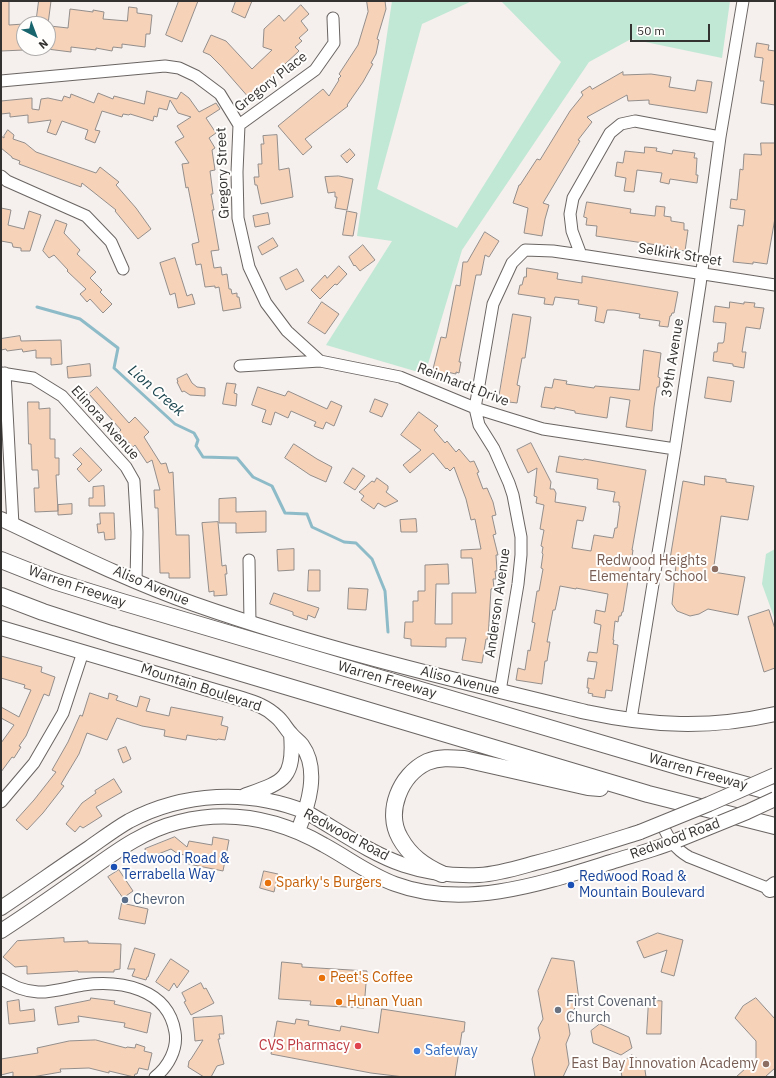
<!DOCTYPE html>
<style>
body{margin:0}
#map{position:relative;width:776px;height:1078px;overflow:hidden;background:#f5efed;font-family:"IBM Plex Sans",sans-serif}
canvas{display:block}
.frame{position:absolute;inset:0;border:2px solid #343231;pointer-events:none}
.north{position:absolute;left:16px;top:16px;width:40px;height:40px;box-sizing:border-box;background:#fffefd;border:1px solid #aeacab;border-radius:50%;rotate:138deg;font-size:11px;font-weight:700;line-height:16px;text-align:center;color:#343231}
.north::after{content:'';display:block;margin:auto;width:14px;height:18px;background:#18656d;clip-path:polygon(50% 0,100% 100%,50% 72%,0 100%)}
.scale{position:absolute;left:630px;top:24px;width:80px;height:18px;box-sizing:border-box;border:2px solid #343231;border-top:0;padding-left:5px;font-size:12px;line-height:14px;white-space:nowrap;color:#343231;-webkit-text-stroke:3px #fffefd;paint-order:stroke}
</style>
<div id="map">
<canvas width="776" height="1078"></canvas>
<div class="frame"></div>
<div class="north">N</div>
<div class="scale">50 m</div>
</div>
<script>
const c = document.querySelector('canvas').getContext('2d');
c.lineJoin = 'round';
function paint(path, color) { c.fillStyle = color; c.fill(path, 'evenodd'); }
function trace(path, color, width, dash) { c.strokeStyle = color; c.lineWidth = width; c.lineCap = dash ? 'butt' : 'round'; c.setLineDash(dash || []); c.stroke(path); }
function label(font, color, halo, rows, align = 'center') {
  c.font = font + ' "IBM Plex Sans",sans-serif'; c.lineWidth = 4; c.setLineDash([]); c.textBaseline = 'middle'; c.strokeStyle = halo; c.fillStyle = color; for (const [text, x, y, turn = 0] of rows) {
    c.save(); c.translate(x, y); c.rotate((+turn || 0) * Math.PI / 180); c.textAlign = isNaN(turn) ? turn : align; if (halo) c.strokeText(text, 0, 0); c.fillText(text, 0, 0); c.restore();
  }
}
paint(new Path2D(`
 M392,1H472L422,24L377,189L457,228L561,62L501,1H730L722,58L631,39L589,62L462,250L425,374L326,345L392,241L357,236Z
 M775,549V620L762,584L766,554Z`), '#c1e8d5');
trace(new Path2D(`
 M37,307L80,319L118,348L114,368L175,424L194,433L198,440L196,446L203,457L237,458L253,477L272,486L285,513L307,514L312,527L344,542L356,543L372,559L385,591L388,632`), '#8dbbc8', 3);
const building = new Path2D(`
 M1,1H9V25L24,24V50L1,51Z
 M39,1H51L48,24H36Z
 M179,1H198L182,42L166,35Z
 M236,1H252L245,18L232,12Z
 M367,1H385L386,9L377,39L379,40L376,54L371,63L373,64L363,82L347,105L348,106L305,139L312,147L303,155L278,126L323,89L329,96L339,80L338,79L341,76L339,74L358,45L368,12Z
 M301,5L309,14L301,21L308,30L299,38L302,41L295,47L299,51L269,79L272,82L250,99L222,67L210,55L203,52L211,35L226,41L252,69L272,50L263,47L264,29L279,15L284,21Z
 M129,7L137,8V13L152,15L150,34H146L145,47L122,44V48L113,47L112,51L96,48V50L71,47V52L47,49L50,26L68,28L70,9L93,12V10L104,12L103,19L127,21Z
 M757,43L769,45L768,50L775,51V105L761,103L764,81H760L763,59V58L755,57Z
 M623,72V75L651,74L671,77L669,87L695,91L697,80L712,82L707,113L649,104V100L628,101L627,95L587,117L592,122L578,140L580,141L543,203L549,205L545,219L542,236L524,233L528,208L513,203L519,185H520L537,159L540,160L570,111L583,95L581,92L590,86L592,89Z
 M147,91L177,99L181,92L189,98L199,112L216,103L220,109L206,118L216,133L209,138L215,148L212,150L215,170L210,171L213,194H211L214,210H212L219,250L211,251L214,268L221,267L222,275L227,274L229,289H231L232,294L237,293V297H239L241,308L223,311L219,287L215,288V286L205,287L201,264L196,265L192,244L199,242L188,187L186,188L182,164L189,163L175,142L184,137L177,126L191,117L178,113L170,100L167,110L159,108L157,117L154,116L153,121L130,114L129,115L123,114L122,117L102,111L95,130L100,131L95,143L85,139L88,130L62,121L56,135L47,132L51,120L28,123V115L10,117V113L1,114V101L32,98V109L39,110L41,99L48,98L62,101L64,96L70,98L71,94L94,103L98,93L113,99L114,96L144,104Z
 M8,130L14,135L13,139L25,143L36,152L96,173L100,167L119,182L116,185L136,208L151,229L138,239L115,211L116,210L82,183L81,187L19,164L20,161L12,158V157L1,148V136L4,138V136Z
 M277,135L279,170L289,168L293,197L261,204L257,185H255L254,177H259L258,164H262L261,144H264L263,136Z
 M761,143H775V218L767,264L753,262V264L733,262L738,225L743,226L745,210L730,208L731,199L737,200L740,169L743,170L744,154L761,155Z
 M645,147L657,148L656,151L672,154L673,150L695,153L694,158H697L696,175H698L697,183L670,179L669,184L660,182L662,173L637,170L634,192L624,191L626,178L615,176L617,162L623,163L625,151L644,153Z
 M350,149L355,155L347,163L341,156Z
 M339,176L353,179L347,210L335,208L337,197H335V192L328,193L325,177Z
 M587,202L631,209L630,213L655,216L656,206L665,207L664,216L671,217V221L684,223V230H688L685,251L671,249V247L596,236L597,226L586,225L587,218L584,217Z
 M1,208L11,210L8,225L24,229L29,211L41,215L30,251H21V248L13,247L12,243L1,241Z
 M347,211L357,213L353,236L343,235Z
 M268,213L270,224L255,227L253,216Z
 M56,220L67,224L64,233L80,250L77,254L96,272L90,278L102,290L100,292L112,304L103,313L90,299L87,302L80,294L86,289L67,271L68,270L54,255L49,258L43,251Z
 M485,232L499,241L489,257L485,255L481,275H476L459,362H461L459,373L456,372V374L447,372L446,376L432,373L441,337L446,338L456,285L460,286L463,262H467Z
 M273,238L278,246L262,255L258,247Z
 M363,245L375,260L360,271L355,265L354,266L349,257Z
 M175,258L187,296L192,294L195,304L178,308L175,293L170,295L160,263Z
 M339,266L347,274L337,285L335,284L320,299L311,290L325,275L327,278Z
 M527,268L558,273L557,279L582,283V276L678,292L674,313H672L671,316H670L668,327L659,326L660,321L639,318L640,314L614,310H607L604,323L595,321L597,307L578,304L579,300L555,297L553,305L544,304L545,298L518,294L520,285H522L524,277H526Z
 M297,269L304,281L286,290L280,278Z
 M322,302L339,314L325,334L308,323Z
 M730,302L744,304V302L755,303L754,307L764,308L760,329L746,327L742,352H746L744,368L733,366V364L713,361L714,352H717L718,343H723L724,341L726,323L713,322L715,306L729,308Z
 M513,314L531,317L525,358H522L517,385L520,386L517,403L509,402L510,400L499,398Z
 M20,336L21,341L61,340L62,364L51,365V358H36V350L23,352L22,349L7,351L6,349L1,350V339Z
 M644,350L661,353L658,377L660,378L659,387H657L654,407L652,431L626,427L630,400L610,397L607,418L575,413V411L555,407V409L541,407L545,387L552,388L554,379L567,381L566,384L594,388L595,386L639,390Z
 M90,364L91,376L68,378L67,367Z
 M187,374L192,383L197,387L205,388V396L190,395L184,391L182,392L177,382H178L177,379Z
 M708,377L734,381L731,402L705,398Z
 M227,383L236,384L234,393L237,394L236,406L223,404Z
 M97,387L129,423L135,417L149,432L144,437L161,464L166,463L169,473L173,472L176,535H189L190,578H169V573H160L158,508H155L154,490H160L152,460L147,463L135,445L133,447L119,432L121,430L89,394Z
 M258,387L285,396L288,391L327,409L331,401L342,406L334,426L326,422L323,429L314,426L316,422L291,411L288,418L275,412L271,425L262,422L266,410L252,405Z
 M375,399L388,404L382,417L370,412Z
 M28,402H39V409L50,408V439H55V458H59V475H56L58,511L35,512L34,488H39L38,470H32L31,444H29Z
 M419,412L438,426L434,430L445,443L447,441L456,452L459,449L470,462L474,461L479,472L477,473L483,489L487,488L493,502L496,515L492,516L496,534L493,535L498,555H496L497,571H495L496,579H493L494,588L491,589L488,639H486L482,663L462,660L466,638H446V647L411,646V639L404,638L405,622H413V601H418V591H425V565L448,564L449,584H436L435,624H452V593H476L472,558H461V550L481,549L475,519L471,520L466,499L454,467L450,471L447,468L446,469L433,453L410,473L403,465L421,450L401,435Z
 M531,443L551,482L550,489H554L556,493L555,502L586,507L583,521L577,520L572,548L591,551L594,535L613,538L615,528H617L620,506H619V502H613L615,492L597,489L598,479L556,472L559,456L583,460L584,459L646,470L632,550H633L623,612H622L621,616H619L618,622L615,621L613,640H614L613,644L618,645L612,691L606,690L605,698L592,696L593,694L588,693L589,688H587L588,678L594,679L597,662L587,661L589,652L597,653L601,625L594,623L596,610L605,612L608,594L576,588V589L560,586L556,606L555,610H553L547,642H550L547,661H545L542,684L516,680L518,668L525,670L528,650L530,651L535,623L532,622L537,591H539L543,569L541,568L543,554L542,553L543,547L541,546L544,530L540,529L544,505L536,503L537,497L534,496L537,468L528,473L517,450Z
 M294,444L317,459L332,467L326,482L310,475L285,458Z
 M81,448L102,470L89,482L77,469L82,464L73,455Z
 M353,468L365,476L355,490L344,483Z
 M705,476L726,479V482L754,486L748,520L721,516L713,572L745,577L738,615L708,609L699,614L690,616L677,611L672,604L676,565L670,559L683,481L704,485Z
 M377,478L388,486V489L386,492L398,501L385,507L378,503L374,509L361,500L364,496L359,492L372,481L374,482Z
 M104,486L105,506H89V498H93V487Z
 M236,498V512L266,511V532L236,533V523H219V499Z
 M72,504V514L58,515V505Z
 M100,513H114L115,539L105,540L104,532L98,533L97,524H100Z
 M416,519L417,532H401L400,520Z
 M218,522L222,566L226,565L227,574H225L227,595L214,596V591L209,592L202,523Z
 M294,549V570L278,571L277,550Z
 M309,570H320V591H308Z
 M349,588L368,589L366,610L348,609Z
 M274,593L319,608L315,618L308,615L307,620L293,615V612L270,604Z
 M769,610L775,629V668L764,672L748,617Z
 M1,656L42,667L41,672L55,677L49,696L44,694L26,736L19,746L21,747L14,758L12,757L1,772V743L14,725L1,718V707L19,717L31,690L24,688L25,685L1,678Z
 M90,693L108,699L109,693L118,696L116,700L137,707L140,696L150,699L146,711L169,716L171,707L223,717L221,725L228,727L225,740L218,739L217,740L187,735L186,740L164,736L165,730L142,726L117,718L107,740L87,733L79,754L61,784L64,786L43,813L27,830L16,820L34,800L56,772L52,770L68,742L80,715L82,716Z
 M126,747L131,759L123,763L118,750Z
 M114,779L122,792L96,807L102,816L83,828L80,826L75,832L66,824L82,803L96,793L95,791Z
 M175,837L187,847L189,841L212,845L213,837L229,840L223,871L184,863L186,855L178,854L171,849L153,856L147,855L145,849Z
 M119,870L133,891L123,898L108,877Z
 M264,871L278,874L274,892L260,888Z
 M122,903L148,909L145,924L119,919Z
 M658,933L683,940L674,976L661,972L667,950L644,958L637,942Z
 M64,938V942L88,941V943L121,944L120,969L114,970V972H78V971L27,974V966L15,967L3,957L17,941Z
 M135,948L155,954L148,977H147L146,980L132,976L135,969H128Z
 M552,958L574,961L579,1000L568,1021L570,1034L566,1044L569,1064L563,1077H535L532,1059L540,1038L538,1028L543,1019L538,991Z
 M171,959L189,971L177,988L174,983L169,991L156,982Z
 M282,962L302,964V967L367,971L364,1008L310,1005L311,1001L279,999Z
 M201,983L204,989L206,988L214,1003L191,1015L184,1002L186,1001L182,993Z
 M91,998L115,1001L114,1004L151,1013L147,1033L124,1027L125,1023L78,1016L79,1022L58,1025L55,1007L90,1000Z
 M756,998L775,1019V1068L765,1077H736L756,1059V1041L735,1018L743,1006Z
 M19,1000L20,1011L34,1009L35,1021L9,1024L7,1002Z
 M649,1000L662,1001L661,1034H647Z
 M382,1009L465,1022L464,1032H462L455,1077H404L371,1073L271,1054L277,1021L295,1024L296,1019L309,1021L308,1025L340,1031L341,1026L378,1033Z
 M222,1016L224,1034H219L220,1039H218L224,1064L217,1066L211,1077H204L188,1067L189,1061L191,1059L203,1040L195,1041L193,1018Z
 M600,1024L629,1037L632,1048L621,1055L593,1043L591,1031Z
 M96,1040L126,1048L127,1047L135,1048L136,1044L145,1047L144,1051L152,1053L148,1070L139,1068L137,1074H135L134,1077L109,1071V1073L89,1068L60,1069L61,1072L32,1077H13V1072L1,1075V1059L38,1053L37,1048L69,1041Z
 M632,1055L644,1063L646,1077H622L620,1065Z`);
paint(building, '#f6d2b9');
trace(building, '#938e8b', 1);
const minor = new Path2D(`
 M1,81L165,66L179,68L196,76L220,94L239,125L237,172L238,218L249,267L266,303L287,331L320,361
 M239,125L315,70L334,43L333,18
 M1,176L7,181L86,216L111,242L123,269
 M581,255L572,231L570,214L573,198L610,133L621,124L635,121L720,137
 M240,366L320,361L400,377L475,408L543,429L675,449
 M1,373L33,378L62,396L126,467L134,481L137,532L136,582
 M5,373L13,525
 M249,560L250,623
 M500,691L518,584L521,555V537L513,495L509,483L494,449L479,425L475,408L493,304L512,263L525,250L553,251L581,255L775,285
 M631,719L675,449L700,285L720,137L743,1
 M1,802L34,763L63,713L83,652
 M662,824C668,838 675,849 689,857L775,891
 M1,979C14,986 22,991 38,992C50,993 70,987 83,985C120,980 168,988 175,1032C178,1049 168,1067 155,1077`);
const major = new Path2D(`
 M1,519C65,549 128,581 194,604C322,649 454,680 586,712C651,726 709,729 775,714
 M1,628L242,699C255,703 267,707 277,717C283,722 286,729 291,734C294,738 299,741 302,745C320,770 308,806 298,831
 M244,796C283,782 295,780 291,734
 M1,908C31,888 59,868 89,848C102,839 115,829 129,821C184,792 249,789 306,812C338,830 369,853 404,865C428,873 455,876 479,875C498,874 517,868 535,863C571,854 605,843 640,832
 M1,931C29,913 56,894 83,875C114,853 142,831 179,822C231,809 279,819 324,845C348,858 370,875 395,884C465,910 544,883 611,862C633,855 657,849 678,840`);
const highway = new Path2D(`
 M1,560L54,581L122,602L681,767L775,793
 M1,596L43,612L111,634L648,794L775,826
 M442,874C424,866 410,856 400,838C385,812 400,775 427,762C439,757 451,758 464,759L588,787L600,788
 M770,889L775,885`);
trace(minor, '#6a6563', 13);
trace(major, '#6a6563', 16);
trace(highway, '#6a6563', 18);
trace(minor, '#fff', 11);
trace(major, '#fff', 14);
trace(highway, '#fff', 16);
const majorBridge = new Path2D(`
 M640,832L709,804L775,775
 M678,840L747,812L775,799`);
trace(majorBridge, '#6a6563', 16, []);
trace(majorBridge, '#fff', 14);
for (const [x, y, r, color] of [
 [715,569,4,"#8d6e63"],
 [114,867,4,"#1a4fb4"],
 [268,883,4,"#e8710a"],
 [571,885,4,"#1a4fb4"],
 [125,900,4,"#5c6f8a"],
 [322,978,4,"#e8710a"],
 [339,1002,4,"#e8710a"],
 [558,1010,4,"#6b7280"],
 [358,1046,4,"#e0444e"],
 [417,1051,4,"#3f7fe0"],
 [766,1064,4,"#8d6e63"]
]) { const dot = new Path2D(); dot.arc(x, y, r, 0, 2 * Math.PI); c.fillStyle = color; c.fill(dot); trace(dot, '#fffefd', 1.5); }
label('14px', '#343231', '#fffefd', [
 ["Gregory Place",271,82,-38],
 ["Gregory Street",223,173,-92],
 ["Selkirk Street",680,255,9],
 ["39th Avenue",673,358,-81],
 ["Reinhardt Drive",463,385,21],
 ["Elinora Avenue",105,423,48],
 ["Aliso Avenue",151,586,23],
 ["Warren Freeway",77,587,19],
 ["Anderson Avenue",498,603,-82],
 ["Warren Freeway",387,680,16],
 ["Aliso Avenue",460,681,14],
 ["Mountain Boulevard",201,688,18],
 ["Warren Freeway",698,772,16],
 ["Redwood Road",346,835,28],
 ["Redwood Road",675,839,-20]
]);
label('14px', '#785e54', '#fffefd', [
 ["Redwood Heights",707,561],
 ["Elementary School",707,577],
 ["East Bay Innovation Academy",758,1064]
], 'right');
label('14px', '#164399', '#fffefd', [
 ["Redwood Road &",122,859],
 ["Terrabella Way",122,875],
 ["Redwood Road &",579,877],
 ["Mountain Boulevard",579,893]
], 'left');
label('14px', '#c56008', '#fffefd', [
 ["Sparky's Burgers",276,883],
 ["Peet's Coffee",330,978],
 ["Hunan Yuan",347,1002]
], 'left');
label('14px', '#4e5e75', '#fffefd', [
 ["Chevron",133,900]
], 'left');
label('14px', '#5b616d', '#fffefd', [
 ["First Covenant",566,1002],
 ["Church",566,1018]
], 'left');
label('14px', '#be3a42', '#fffefd', [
 ["CVS Pharmacy",350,1046]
], 'right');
label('14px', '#366cbe', '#fffefd', [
 ["Safeway",425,1051]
], 'left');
label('italic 15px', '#1a444e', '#fffefd', [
 ["Lion Creek",156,391,41]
]);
</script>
